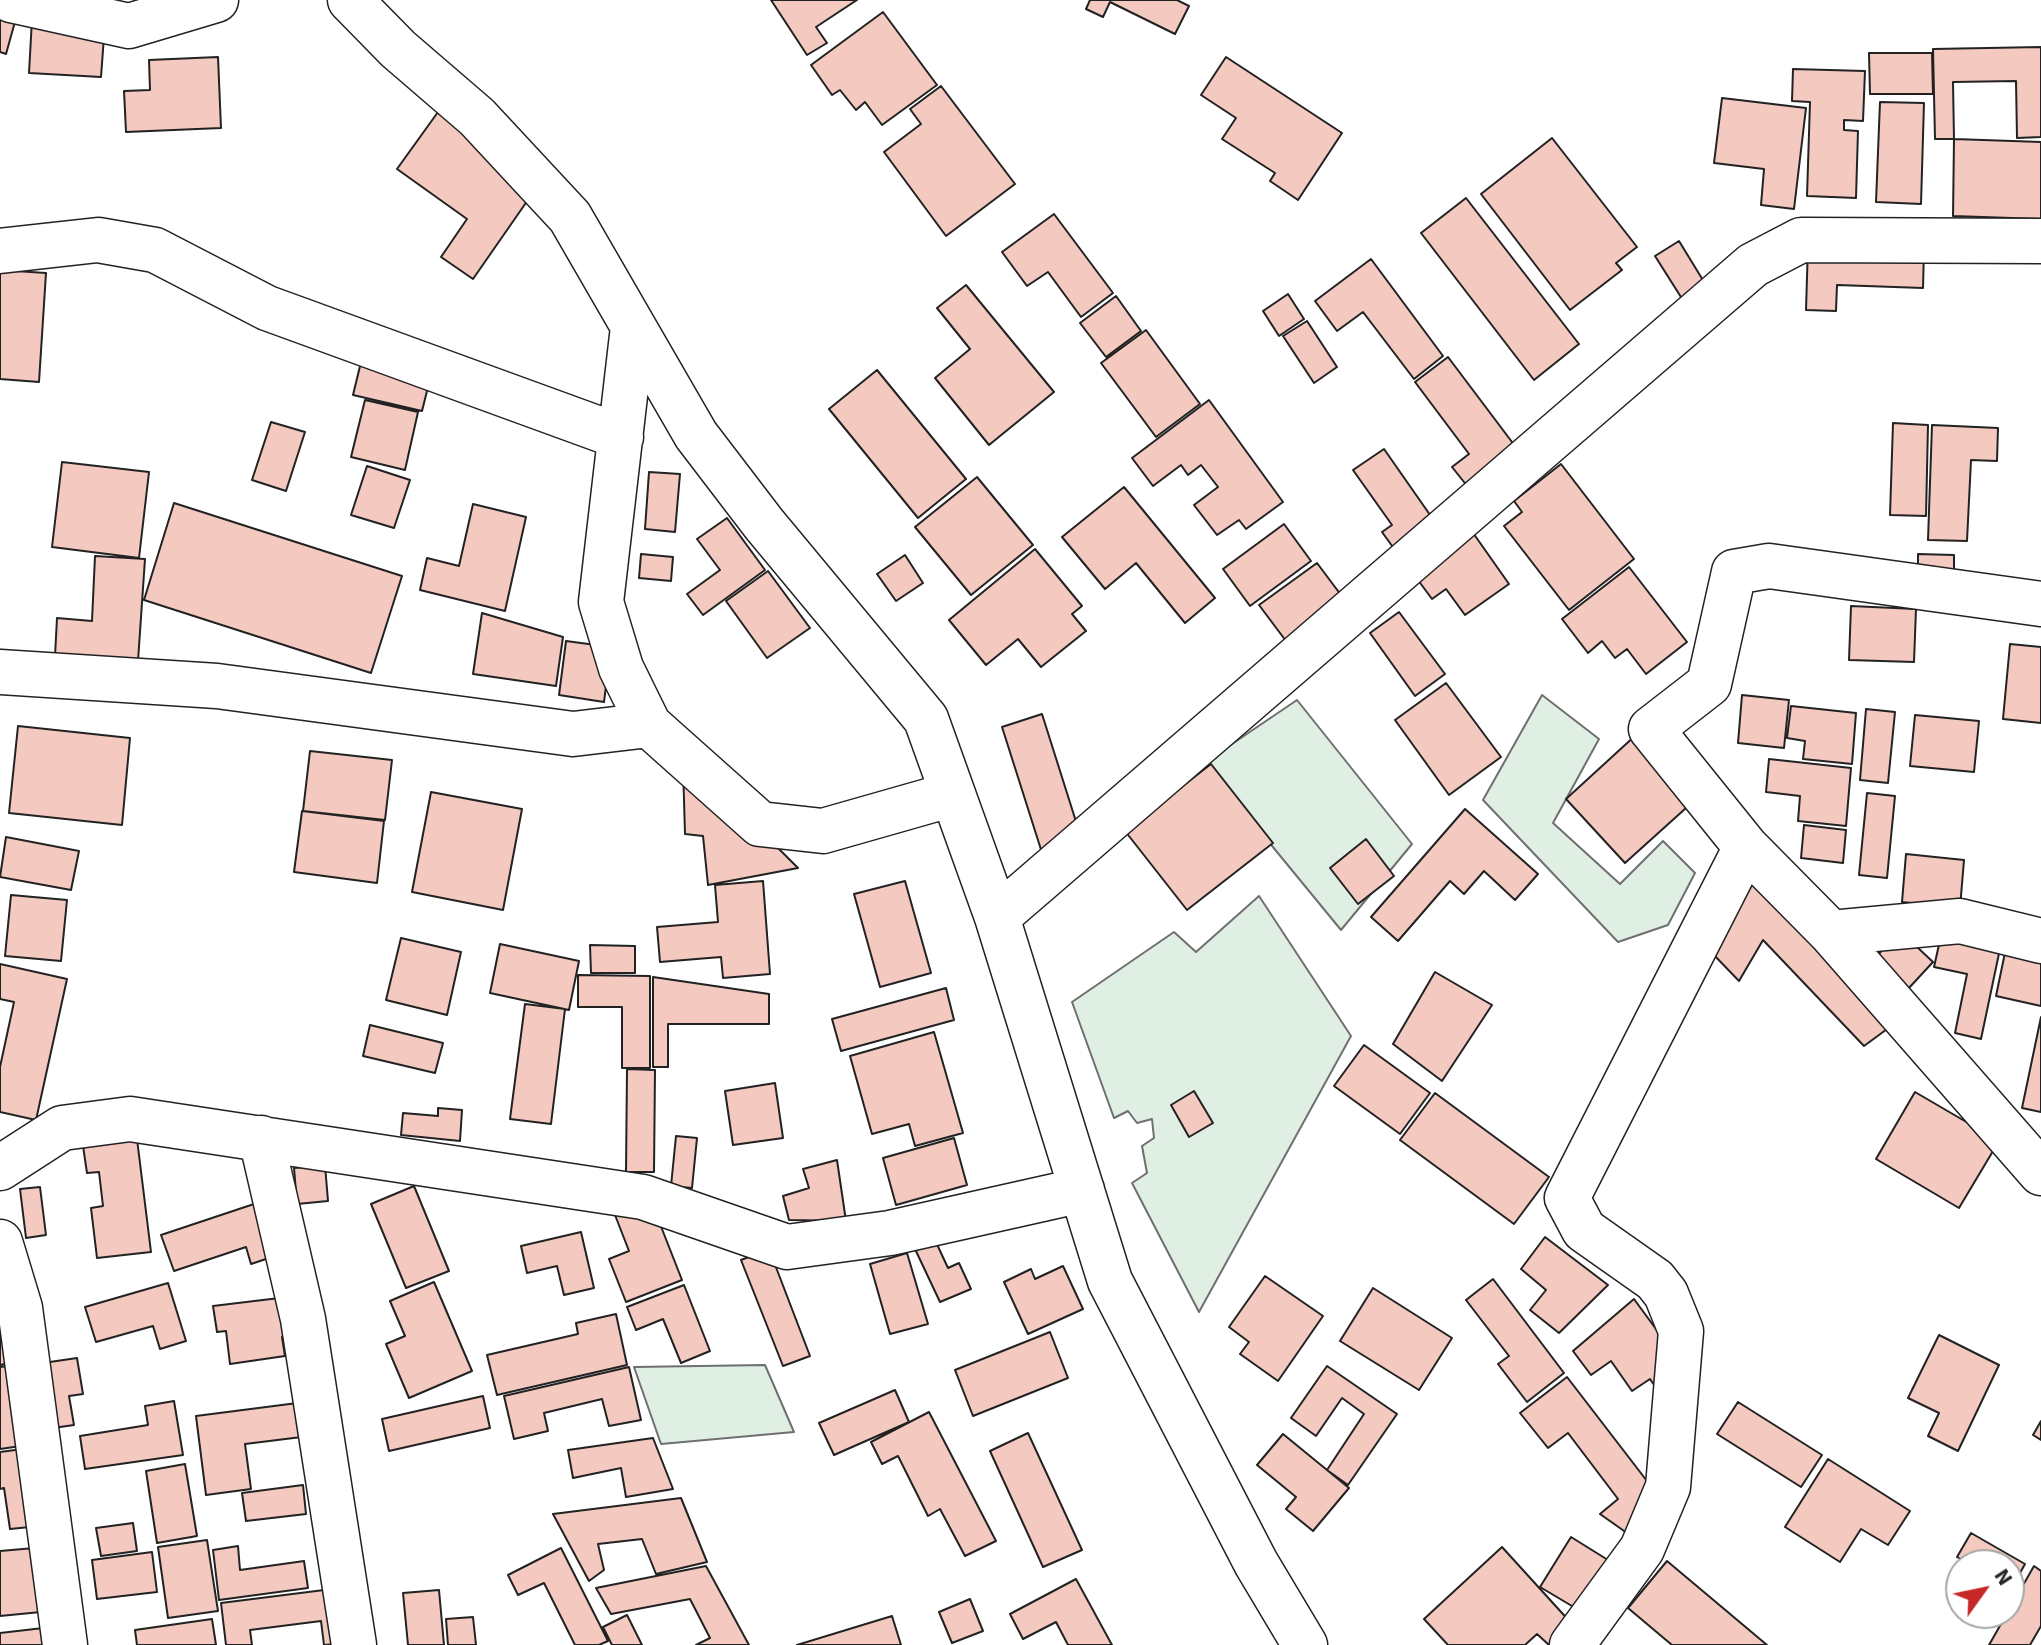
<!DOCTYPE html>
<style>
body{margin:0}
#map{position:relative;width:2041px;height:1645px;overflow:hidden;background:#fff;font-family:"Source Sans 3",sans-serif}
canvas{display:block}
.north{position:absolute;left:1945px;top:1549px;width:80px;height:80px;box-sizing:border-box;background:#fff;border:2px solid #a7a7a7;border-radius:50%;rotate:57deg;font-size:22px;font-weight:700;line-height:32px;text-align:center;color:#222}
.north::after{content:'';display:block;margin:auto;width:28px;height:36px;background:#c62828;clip-path:polygon(50% 0,100% 100%,50% 72%,0 100%)}
</style>
<div id="map">
<canvas width="2041" height="1645"></canvas>
<div class="north">N</div>
</div>
<script>
const c = document.querySelector('canvas').getContext('2d');
c.lineJoin = 'round';
function paint(path, color) { c.fillStyle = color; c.fill(path, 'evenodd'); }
function trace(path, color, width, dash) { c.strokeStyle = color; c.lineWidth = width; c.lineCap = dash ? 'butt' : 'round'; c.setLineDash(dash || []); c.stroke(path); }
const green = new Path2D(`
 M1542,695L1599,739L1553,823L1620,884L1663,841L1695,873L1668,925L1618,942L1483,800Z
 M1297,700L1412,844L1341,930L1204,763Z
 M1259,896L1351,1036L1199,1312L1132,1183L1147,1173L1142,1146L1154,1138L1152,1119L1137,1123L1128,1111L1114,1118L1072,1002L1174,932L1196,952Z
 M765,1365L794,1432L661,1444L634,1367Z`);
paint(green, '#e0efe3');
trace(green, '#6f6f6f', 2);
const building = new Path2D(`
 M771,0H857L816,27L827,43L807,55Z
 M1090,0H1177L1189,6L1175,34L1110,2L1103,17L1086,9Z
 M0,6L18,11L6,54L0,52Z
 M883,12L937,85L882,125L865,102L856,110L840,90L832,95L811,65Z
 M32,19L105,23L101,77L29,73Z
 M2041,47V137L2017,138L2016,81L1953,82L1954,139H1935L1933,49Z
 M1869,53H1932L1933,94H1870Z
 M218,57L221,128L126,132L124,91L150,90L149,60Z
 M1226,57L1342,133L1298,200L1270,181L1275,173L1222,139L1236,118L1201,95Z
 M1793,69L1865,71L1863,121L1844,120V130L1858,131L1856,198L1807,196L1810,102L1792,101Z
 M941,86L1015,184L946,236L884,152L921,124L910,109Z
 M1722,98L1806,108L1794,209L1761,205L1764,169L1714,163Z
 M1880,102L1924,103L1921,204L1876,202Z
 M438,112L539,184L473,279L441,257L467,219L397,169Z
 M1552,138L1637,247L1616,263L1622,270L1570,310L1481,194Z
 M1954,139L2041,142V219L1953,216Z
 M1466,198L1579,344L1534,380L1421,233Z
 M1054,214L1113,293L1081,317L1048,272L1027,286L1002,252Z
 M1679,241L1709,290L1686,305L1655,256Z
 M1808,245L1924,249L1923,288L1837,285L1836,311L1806,310Z
 M1371,259L1443,356L1414,379L1363,312L1337,331L1315,301Z
 M0,270L46,273L39,382L0,379Z
 M966,285L1054,392L989,445L935,378L970,349L937,308Z
 M1288,294L1304,319L1279,336L1263,311Z
 M1116,296L1141,331L1106,357L1080,323Z
 M1307,321L1337,367L1314,383L1283,336Z
 M1146,330L1200,404L1156,437L1101,363Z
 M1448,357L1518,450L1468,487L1452,467L1469,454L1415,382Z
 M362,358L431,375L422,411L353,395Z
 M877,370L966,479L918,518L829,409Z
 M365,400L418,412L405,470L351,457Z
 M1209,400L1283,502L1246,529L1239,520L1217,535L1194,505L1218,487L1201,465L1188,475L1181,465L1153,486L1132,458Z
 M271,422L305,432L286,491L252,480Z
 M1893,423L1928,425L1926,516L1890,515Z
 M1932,425L1998,428L1997,461L1971,460L1967,541L1928,540Z
 M1384,449L1435,522L1395,550L1382,532L1392,525L1353,470Z
 M62,462L149,472L139,558L52,547Z
 M1561,464L1634,559L1569,610L1504,526L1522,512L1514,501Z
 M367,466L410,480L394,528L351,515Z
 M649,472L680,474L675,532L645,529Z
 M977,477L1033,545L971,595L915,527Z
 M1124,487L1215,598L1185,623L1136,563L1105,589L1062,537Z
 M174,503L402,576L371,673L144,600Z
 M473,504L526,517L505,611L420,590L427,558L459,566Z
 M727,518L765,570L703,615L687,594L720,570L697,539Z
 M1284,524L1311,561L1250,606L1223,569Z
 M1471,530L1509,584L1465,615L1446,589L1432,599L1412,572Z
 M1035,549L1082,606L1072,614L1086,631L1041,667L1018,639L986,665L949,620Z
 M641,554L673,557L671,581L639,578Z
 M1918,554L1954,555V580L1918,578Z
 M905,555L923,583L896,601L877,574Z
 M95,556L145,559L138,661L55,656L57,618L92,621Z
 M1317,563L1344,599L1286,641L1259,605Z
 M1629,567L1687,642L1646,674L1627,649L1615,658L1602,641L1588,653L1562,619Z
 M768,571L810,628L767,658L726,601Z
 M1851,606L1916,609L1914,662L1849,660Z
 M1399,612L1445,674L1415,696L1370,633Z
 M482,613L563,637L556,686L473,674Z
 M566,641L611,647L604,702L559,695Z
 M2010,644L2041,647V723L2003,719Z
 M1446,683L1501,757L1449,795L1395,720Z
 M1742,695L1789,700L1784,748L1738,743Z
 M1791,706L1856,713L1852,764L1803,759L1805,741L1787,738Z
 M1866,709L1895,712L1888,783L1860,780Z
 M1042,714L1079,831L1044,859L1002,727Z
 M1915,715L1979,721L1974,772L1910,766Z
 M18,726L130,738L122,825L9,813Z
 M1637,734L1696,799L1625,863L1566,799Z
 M310,751L392,760L385,820L303,811Z
 M1769,759L1851,768L1846,826L1798,821L1800,796L1766,792Z
 M1211,764L1273,843L1187,910L1125,831Z
 M683,766L739,809L798,868L708,885L703,836L685,834Z
 M431,792L522,809L503,910L412,892Z
 M1867,793L1895,796L1887,878L1859,875Z
 M1465,809L1538,874L1515,900L1484,871L1464,894L1450,881L1398,941L1371,917Z
 M302,811L384,821L377,883L294,872Z
 M1804,825L1846,830L1843,863L1801,858Z
 M6,837L79,851L71,890L0,877Z
 M1366,839L1394,876L1358,904L1330,868Z
 M1906,854L1964,860L1960,908L1902,902Z
 M1756,875L1898,1021L1864,1046L1763,940L1739,981L1712,953Z
 M763,881L770,974L723,978L721,957L660,962L657,927L718,922L715,885Z
 M905,881L931,973L880,987L854,894Z
 M11,895L67,900L61,961L5,956Z
 M1900,931L1933,962L1908,989L1875,958Z
 M1942,931L2001,944L1981,1039L1955,1033L1967,974L1934,967Z
 M401,938L461,952L447,1015L386,1000Z
 M2007,943L2041,950V1006L1996,996Z
 M500,944L579,961L569,1010L490,993Z
 M590,945L635,946V973H591Z
 M0,964L67,979L36,1120L0,1112V1067L14,1002L0,999Z
 M1435,972L1492,1005L1442,1081L1393,1044Z
 M578,975L650,976V1068H622V1007H578Z
 M653,977L769,994V1024H668V1067H653Z
 M946,988L954,1020L841,1051L832,1019Z
 M525,1004L565,1009L551,1124L510,1119Z
 M2041,1017V1112L2022,1108Z
 M370,1025L443,1043L435,1073L363,1056Z
 M934,1032L963,1133L915,1146L909,1124L872,1134L850,1056Z
 M1364,1045L1430,1093L1400,1134L1334,1086Z
 M627,1069L655,1070L654,1172H626Z
 M775,1083L783,1138L733,1145L725,1091Z
 M1194,1091L1213,1123L1189,1137L1171,1105Z
 M1915,1092L1999,1141L1959,1208L1876,1159Z
 M1435,1093L1549,1177L1514,1224L1400,1140Z
 M438,1108L462,1110L460,1141L401,1135L403,1113L438,1116Z
 M676,1136L697,1138L692,1188L671,1186Z
 M954,1138L967,1185L896,1205L883,1158Z
 M137,1139L151,1252L97,1258L91,1208L103,1206L99,1172L87,1173L83,1146Z
 M837,1160L846,1221L789,1220L783,1196L809,1188L803,1169Z
 M325,1165L328,1201L297,1204L294,1168Z
 M414,1186L449,1271L406,1288L371,1204Z
 M40,1187L46,1235L26,1238L20,1189Z
 M269,1199L287,1252L251,1264L246,1247L174,1271L161,1235Z
 M651,1201L682,1280L626,1302L609,1259L629,1251L615,1215Z
 M581,1232L594,1288L564,1295L557,1266L527,1273L521,1246Z
 M1545,1237L1608,1285L1559,1333L1530,1310L1546,1290L1521,1269Z
 M935,1240L948,1268L959,1263L971,1289L940,1302L915,1249Z
 M769,1249L810,1356L783,1366L741,1260Z
 M907,1253L928,1324L890,1334L870,1264Z
 M1063,1266L1083,1309L1028,1334L1004,1282L1031,1269L1035,1279Z
 M1265,1276L1323,1316L1278,1381L1240,1354L1249,1342L1229,1327Z
 M1493,1279L1564,1373L1527,1402L1498,1364L1509,1356L1466,1300Z
 M434,1282L472,1371L409,1398L386,1344L405,1336L390,1301Z
 M168,1283L186,1341L160,1349L153,1326L96,1342L85,1307Z
 M684,1285L710,1351L681,1363L663,1319L636,1330L627,1307Z
 M1373,1288L1452,1338L1419,1390L1340,1341Z
 M296,1296L301,1335L282,1337L285,1356L230,1364L226,1331L217,1332L213,1306Z
 M1634,1299L1664,1340L1665,1401L1650,1379L1632,1391L1611,1361L1591,1375L1573,1351Z
 M616,1314L627,1365L497,1395L487,1355L578,1334L576,1323Z
 M10,1325L18,1361L0,1365V1328Z
 M1050,1332L1068,1378L973,1416L955,1370Z
 M1939,1335L1999,1365L1958,1451L1928,1436L1939,1413L1908,1398Z
 M77,1358L83,1394L69,1396L74,1425L53,1428L43,1363Z
 M17,1365L28,1445L0,1449V1367Z
 M1327,1366L1397,1414L1348,1485L1327,1470L1364,1414L1342,1398L1316,1436L1291,1418Z
 M629,1367L641,1420L609,1426L602,1399L544,1413L548,1431L514,1439L504,1396Z
 M1567,1377L1657,1494L1634,1538L1600,1514L1618,1499L1568,1433L1548,1448L1520,1413Z
 M895,1390L909,1422L834,1455L819,1423Z
 M483,1396L490,1428L389,1451L382,1419Z
 M174,1401L183,1455L85,1469L80,1436L148,1425L145,1406Z
 M313,1401L318,1435L245,1444L251,1489L206,1495L196,1416Z
 M1738,1402L1822,1455L1801,1487L1717,1434Z
 M929,1412L996,1541L965,1556L940,1509L928,1516L898,1456L882,1464L871,1442Z
 M2041,1421V1440L2033,1435Z
 M1028,1433L1082,1550L1043,1567L990,1451Z
 M1283,1434L1349,1488L1313,1531L1286,1509L1296,1497L1257,1465Z
 M653,1438L673,1489L626,1497L621,1468L573,1478L568,1450Z
 M30,1448L40,1526L10,1529L4,1488L0,1489V1452Z
 M1828,1459L1910,1511L1888,1545L1861,1529L1840,1562L1785,1527Z
 M185,1464L197,1536L157,1543L146,1471Z
 M303,1485L306,1514L246,1521L242,1493Z
 M681,1498L707,1562L656,1574L642,1539L598,1544L604,1570L589,1581L553,1514Z
 M133,1523L137,1551L101,1556L96,1528Z
 M1971,1533L2025,1564L2011,1589L2009,1565H1971L1957,1557Z
 M1571,1537L1608,1560L1577,1609L1540,1587Z
 M207,1540L218,1611L168,1618L158,1547Z
 M238,1546L240,1570L304,1561L308,1588L219,1600L213,1550Z
 M46,1547L51,1611L0,1616V1551Z
 M1502,1547L1572,1624L1549,1645L1537,1634L1525,1645H1448L1424,1619Z
 M561,1548L608,1641L599,1645H575L544,1583L518,1595L508,1575Z
 M152,1552L157,1592L97,1599L92,1560Z
 M1667,1561L1767,1645H1672L1628,1608Z
 M706,1566L749,1645H696L710,1638L690,1599L611,1614L596,1588Z
 M2034,1566L2041,1571V1626L2030,1645H1989Z
 M1076,1579L1112,1645H1068L1056,1622L1023,1639L1010,1614Z
 M340,1588L347,1643L324,1645L321,1621L250,1630L252,1645H226L221,1603Z
 M439,1590L444,1645H408L403,1593Z
 M970,1599L983,1631L952,1643L939,1612Z
 M627,1615L642,1645H612L603,1627Z
 M892,1616L901,1645H797Z
 M473,1617L476,1645H448L446,1619Z
 M212,1619L216,1645H137L135,1630Z
 M52,1627L54,1645H0V1633Z`);
paint(building, '#f3c9c0');
trace(building, '#222', 2);
const minor = new Path2D(`
 M11,0L129,26L216,0
 M350,0L398,49L477,117L570,217L696,435L764,524L926,719L997,917L1110,1281L1256,1563L1305,1645
 M0,251L98,240L155,250L267,308L621,437
 M633,327L601,602L621,668L649,725L760,824L823,831L953,794
 M2041,604L1769,566L1734,572L1709,684L1651,729L1746,847L1831,933L2041,1173
 M0,672L217,686L573,734L649,725
 M997,917L1753,265L1801,240L2041,241
 M1831,933L1960,921L2041,941
 M261,1138L303,1319L354,1645
 M0,1168L62,1128L130,1119L643,1197L787,1247L890,1233L1082,1190
 M0,1242L20,1308L65,1645
 M1572,1645L1642,1549L1668,1487L1681,1331L1666,1294L1655,1280L1584,1230L1567,1198L1746,847`);
trace(minor, '#222', 47);
trace(minor, '#fff', 44);
</script>
